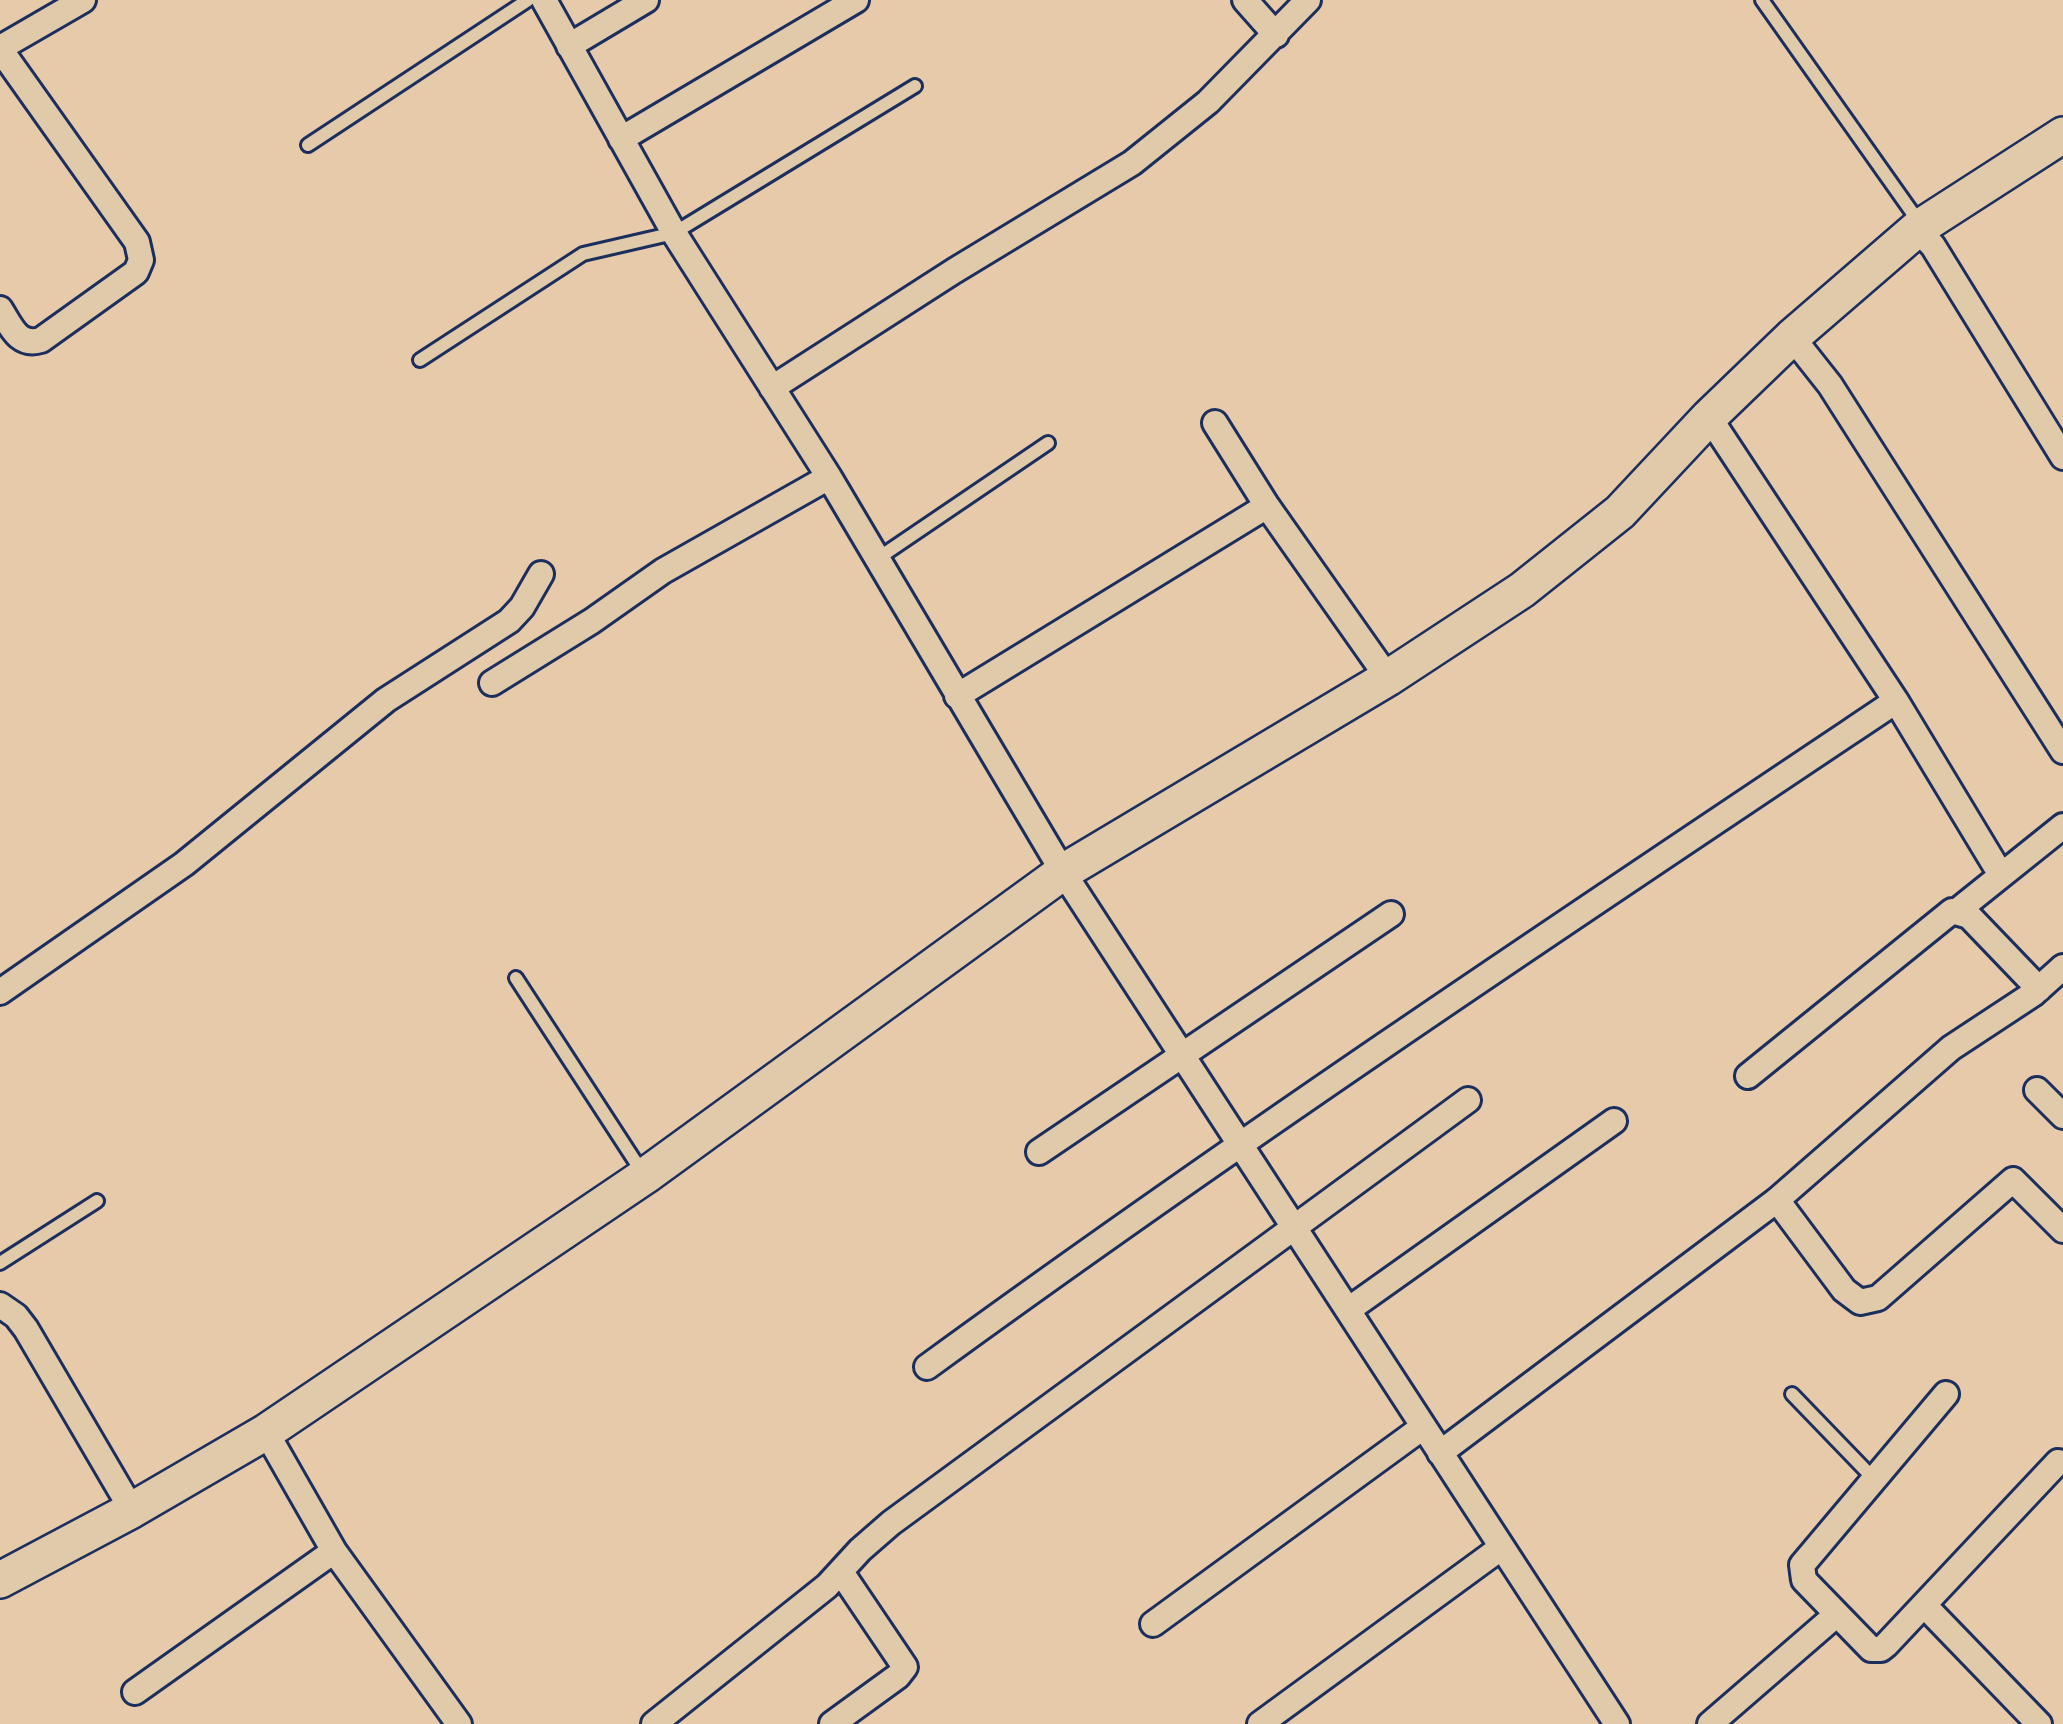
<!DOCTYPE html>
<style>
body{margin:0}
canvas{display:block;background:#e6caaa}
</style>
<canvas width="2063" height="1724"></canvas>
<script>
const c = document.querySelector('canvas').getContext('2d');
c.lineJoin = 'round';
function trace(path, color, width, dash) { c.strokeStyle = color; c.lineWidth = width; c.lineCap = dash ? 'butt' : 'round'; c.setLineDash(dash || []); c.stroke(path); }
const service = new Path2D(`
 M1762,0L1921,225
 M308,145L528,0
 M420,360L583,254L674,233L915,86
 M877,559L1048,443
 M516,978L644,1175
 M0,1263L97,1201
 M1792,1394L1874,1479`);
const minor = new Path2D(`
 M544,0L674,233L829,477L1063,872L1617,1724
 M1245,0L1276,35
 M569,46L646,0
 M0,48L83,0
 M0,49L137,242L141,260L136,272L41,340C18,347 11,326 0,309
 M621,139L856,0
 M1917,229L1933,246L2063,457
 M1792,337L1830,385L2063,751
 M772,388L954,271L1132,163L1208,102L1308,0
 M1709,417L1896,701L2001,875
 M1215,423L1267,506L1388,678
 M492,683L592,621L663,571L829,477
 M957,696L1267,506
 M1957,911L2063,826
 M0,992L184,864L386,700L509,621L522,607L541,574
 M1748,1076L1952,911L1969,916L2039,989
 M2037,1090L2063,1116
 M1039,1152L1391,914
 M1777,1200L1844,1290L1860,1302L1878,1298L2013,1180L2063,1230
 M0,1305L16,1316L26,1329L132,1510
 M1348,1310L1614,1121
 M927,1367C1244,1136 1570,919 1896,701
 M1946,1394L1802,1565L1804,1580L1871,1649H1881L1886,1645L2058,1462
 M266,1432L334,1551L459,1724
 M1440,1453L1777,1200L1951,1048L2033,994L2063,967
 M1924,1605L2039,1724
 M1153,1624L1423,1427
 M135,1692L334,1551
 M654,1724L827,1586L860,1550L891,1523L1468,1100
 M832,1724L898,1676L905,1667L841,1572
 M1260,1724L1502,1547
 M1710,1724L1836,1615`);
const secondary = new Path2D(`
 M0,1580L132,1510L266,1432L645,1176L1063,872L1388,678L1522,590L1620,512L1709,417L1792,337L1917,229L2063,135`);
trace(service, '#1b2f5e', 18);
trace(minor, '#1b2f5e', 30);
trace(secondary, '#1b2f5e', 40);
trace(service, '#e1caaa', 12);
trace(minor, '#e1caaa', 24);
trace(secondary, '#e1caaa', 35);
</script>
